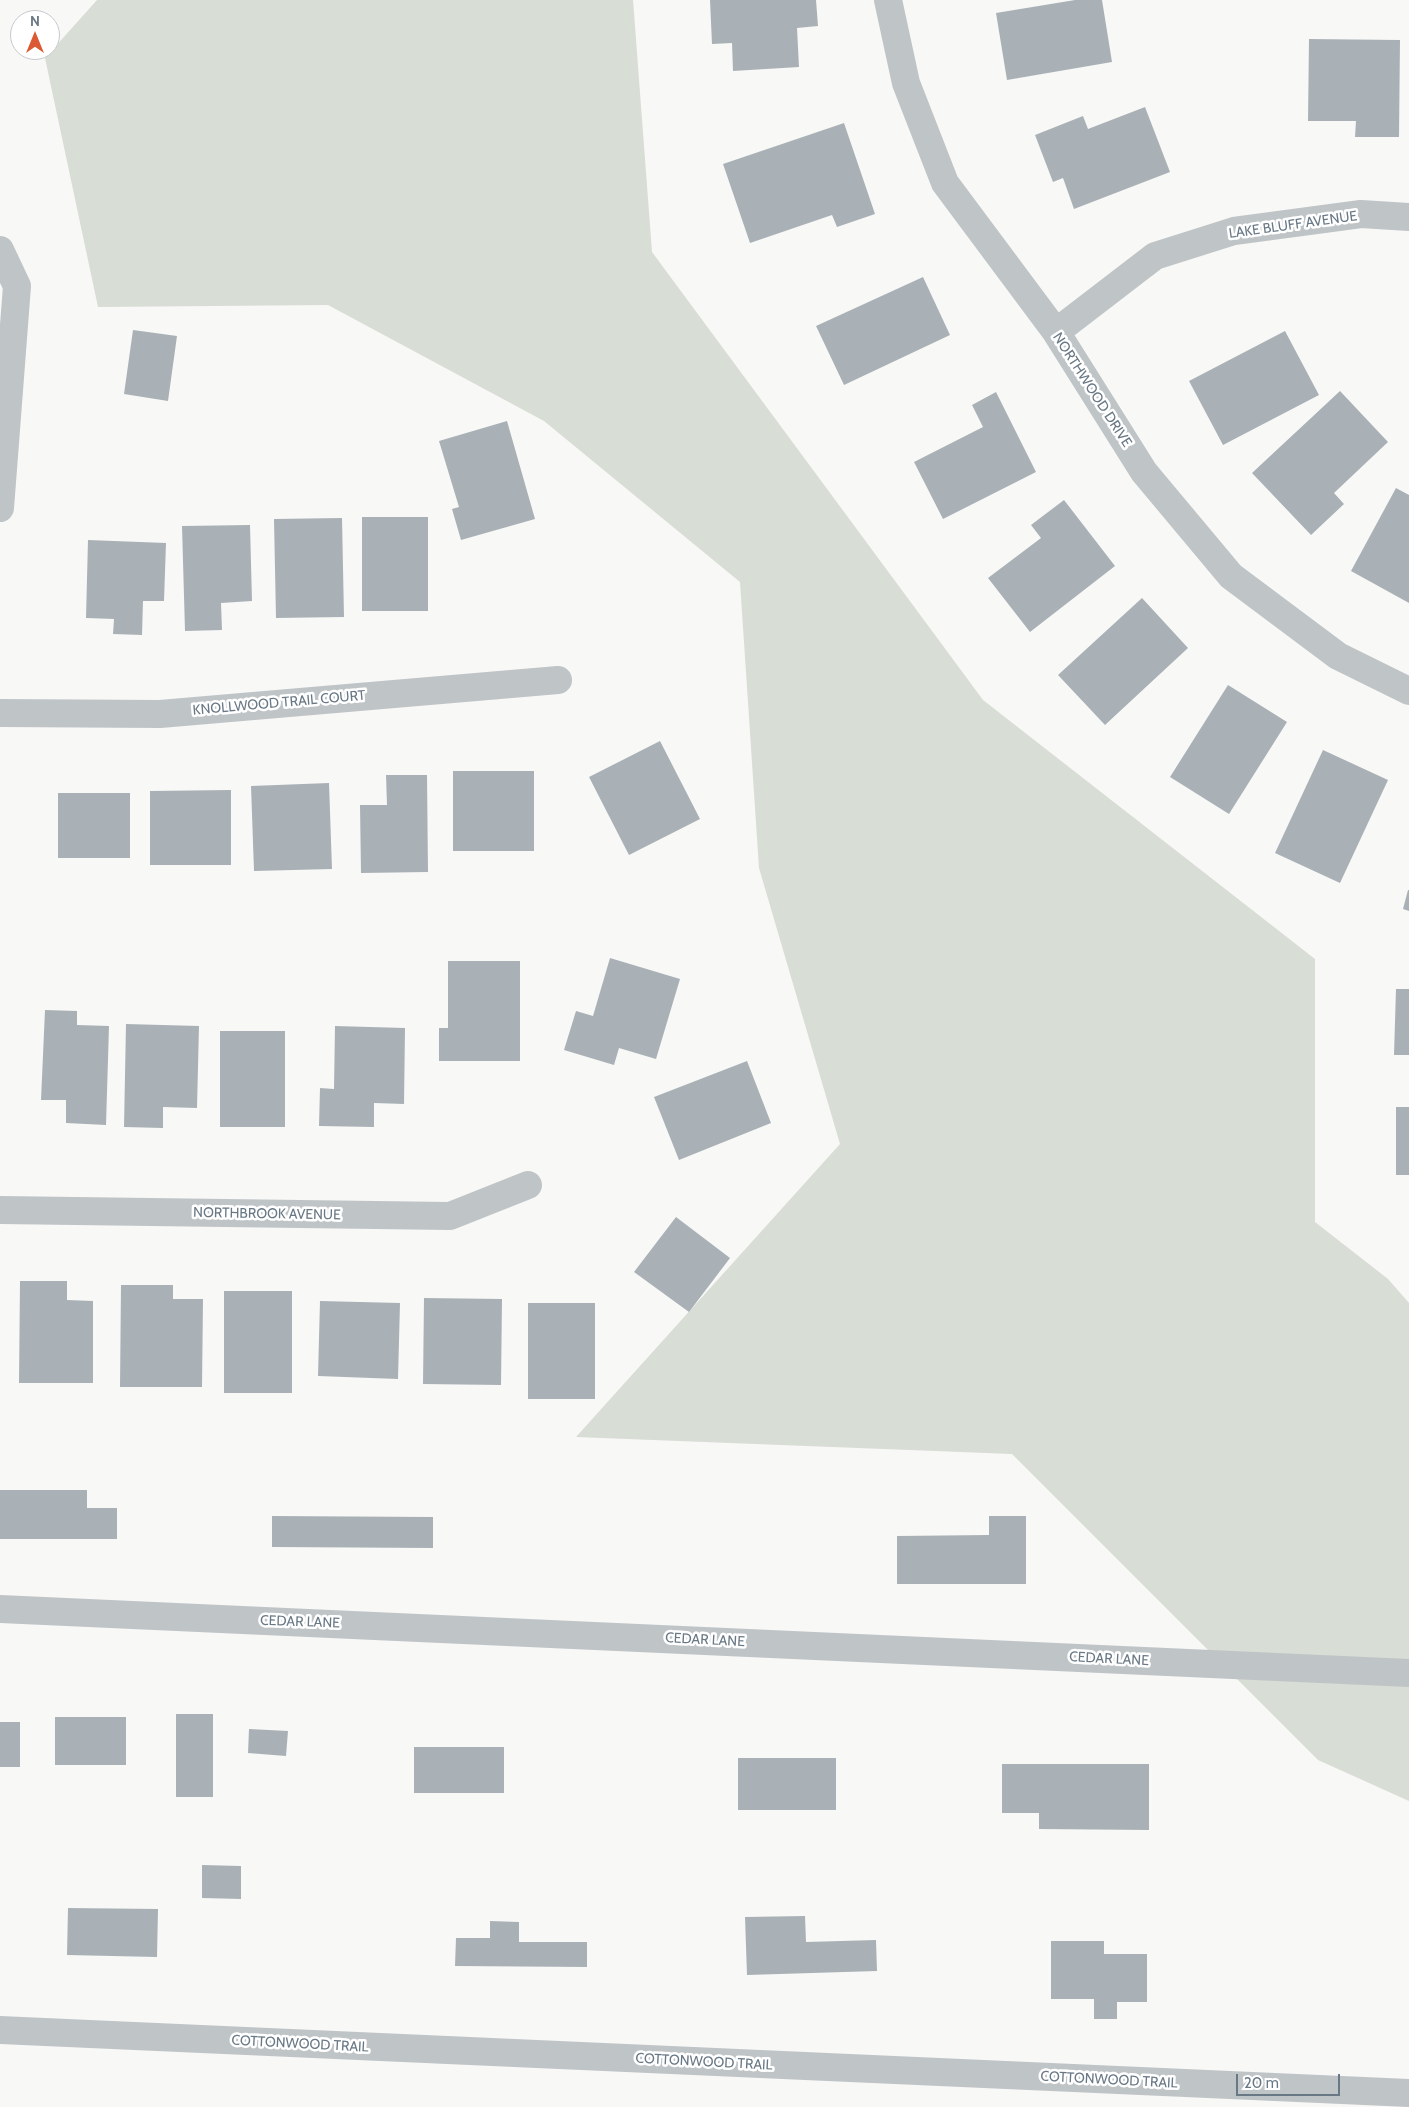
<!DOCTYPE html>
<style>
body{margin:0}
#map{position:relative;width:1409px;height:2107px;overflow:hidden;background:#f8f8f6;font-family:Cabin,sans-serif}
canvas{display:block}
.north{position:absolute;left:10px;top:10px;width:50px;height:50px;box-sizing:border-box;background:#fff;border:1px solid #c3c9ce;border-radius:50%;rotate:0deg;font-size:14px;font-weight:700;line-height:20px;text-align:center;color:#697885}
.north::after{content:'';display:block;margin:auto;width:18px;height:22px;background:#db5a33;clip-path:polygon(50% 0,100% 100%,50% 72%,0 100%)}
.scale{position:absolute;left:1236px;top:2074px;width:104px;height:22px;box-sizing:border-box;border:2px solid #697885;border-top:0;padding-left:6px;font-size:15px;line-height:18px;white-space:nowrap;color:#697885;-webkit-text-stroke:4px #fff;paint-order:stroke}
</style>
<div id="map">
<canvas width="1409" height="2107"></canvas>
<div class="north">N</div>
<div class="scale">20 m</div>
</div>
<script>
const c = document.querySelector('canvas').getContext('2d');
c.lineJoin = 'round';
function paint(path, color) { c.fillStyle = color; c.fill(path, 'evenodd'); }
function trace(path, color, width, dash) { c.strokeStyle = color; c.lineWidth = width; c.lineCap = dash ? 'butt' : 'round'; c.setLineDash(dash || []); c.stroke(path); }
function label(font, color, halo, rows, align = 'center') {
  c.font = font + ' Cabin,sans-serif'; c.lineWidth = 5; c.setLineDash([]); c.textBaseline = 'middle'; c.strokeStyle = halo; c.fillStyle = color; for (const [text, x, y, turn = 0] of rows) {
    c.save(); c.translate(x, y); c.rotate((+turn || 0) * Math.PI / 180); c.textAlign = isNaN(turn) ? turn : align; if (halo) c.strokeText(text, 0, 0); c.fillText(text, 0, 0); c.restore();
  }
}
paint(new Path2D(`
 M97,0H633L652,252L983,700L1315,959V1222L1388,1279L1409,1303V1801L1318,1760L1012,1454L576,1437L840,1144L759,868L740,582L544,421L328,305L98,307L45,58Z`), '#d8ddd5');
paint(new Path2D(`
 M710,0H816L818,26L797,28L799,67L733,71L732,43L712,44Z
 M1075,0H1102L1112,62L1007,80L996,13Z
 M1309,39L1400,40L1399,137H1355L1356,121H1308Z
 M1145,107L1170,172L1074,209L1063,178L1053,182L1035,135L1083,116L1088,129Z
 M844,123L875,214L837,227L832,215L750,243L723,164Z
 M923,277L950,335L844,385L816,326Z
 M133,330L177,336L168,401L124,394Z
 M1285,331L1319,395L1223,445L1189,381Z
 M1340,391L1388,442L1334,493L1344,504L1311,535L1252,473Z
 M996,392L1036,472L943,519L914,462L983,427L972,405Z
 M507,421L535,519L461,540L452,509L459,507L439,441Z
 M1396,488L1409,495V603L1351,571Z
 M1064,500L1115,566L1030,632L988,578L1041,538L1031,525Z
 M362,517H428V611H362Z
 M342,518L344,617L276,618L274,519Z
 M250,525L252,601L221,603L222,630L185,631L182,526Z
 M88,540L166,543L164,601H143L142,635L113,634L114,619L86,618Z
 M1142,598L1188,648L1105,725L1058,675Z
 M1228,685L1287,722L1229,814L1170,777Z
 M660,741L700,819L629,855L589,777Z
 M1323,750L1388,780L1340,883L1275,853Z
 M453,771H534V851H453Z
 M386,775H427L428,872L361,873L360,805H387Z
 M329,783L332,869L254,871L251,786Z
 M231,790V865H150V791Z
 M58,793H130V858H58Z
 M1408,890H1409V911L1403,909Z
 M610,958L680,979L656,1059L619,1048L614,1065L564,1050L576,1011L593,1016Z
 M448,961H520V1061H439V1028H448Z
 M1396,989H1409V1055H1394Z
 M45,1010L77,1011V1025L109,1026L106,1125L66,1123V1100H41Z
 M126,1024L199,1026L197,1108L163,1107V1128L124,1127Z
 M335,1026L405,1028L404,1104L374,1103V1127L319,1126L320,1088L334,1089Z
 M220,1031H285V1127H220Z
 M747,1061L771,1123L679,1160L654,1097Z
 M1396,1107H1409V1175H1396Z
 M676,1217L730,1258L689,1312L634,1272Z
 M20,1281H67V1300L93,1301V1383H19Z
 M121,1285H173V1299H203L202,1387H120Z
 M224,1291H292V1393H224Z
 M424,1298L502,1299L501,1385L423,1384Z
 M320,1301L400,1303L398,1379L318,1376Z
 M528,1303H595V1399H528Z
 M0,1490H87V1508H117V1539H0Z
 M272,1516L433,1517V1548L272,1547Z
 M989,1516H1026V1584H897V1536L989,1535Z
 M176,1714H213V1797H176Z
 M55,1717H126V1765H55Z
 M0,1722H20V1767H0Z
 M249,1729L288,1731L286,1756L248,1753Z
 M414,1747H504V1793H414Z
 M738,1758H836V1810H738Z
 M1002,1764H1149V1830L1039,1829V1813H1002Z
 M202,1865L241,1866V1899L202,1898Z
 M68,1908L158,1909L157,1957L67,1955Z
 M805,1916L806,1942L876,1940L877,1971L747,1975L745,1917Z
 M490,1921L519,1922V1942H587V1967L455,1966L456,1938H490Z
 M1051,1941H1104V1954H1147V2002H1117V2019H1094V1999H1051Z`), '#a9b1b6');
trace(new Path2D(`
 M888,0L906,83L945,183L1056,332L1144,472L1231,576L1338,656L1409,691
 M0,250L17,286L0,508
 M1056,332L1155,256L1234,231L1361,214L1409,217
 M0,713L160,714L558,680
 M0,1210L450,1216L528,1185
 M0,1609L1409,1673
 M0,2030L1409,2093`), '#bfc4c7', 28);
label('14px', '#697885', '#fff', [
 ["LAKE BLUFF AVENUE",1293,225,-8],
 ["NORTHWOOD DRIVE",1092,390,57],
 ["KNOLLWOOD TRAIL COURT",279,703,-5],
 ["NORTHBROOK AVENUE",267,1214,1],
 ["CEDAR LANE",300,1622,2],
 ["CEDAR LANE",705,1640,3],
 ["CEDAR LANE",1109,1659,3],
 ["COTTONWOOD TRAIL",300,2044,3],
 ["COTTONWOOD TRAIL",704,2062,3],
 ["COTTONWOOD TRAIL",1109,2080,3]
]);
</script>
